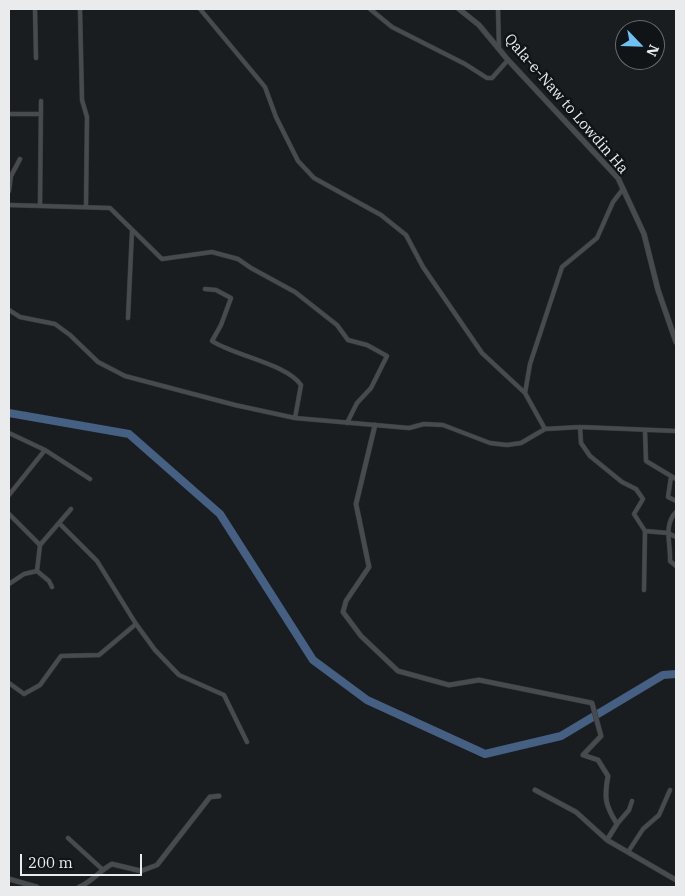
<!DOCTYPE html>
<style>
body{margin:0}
#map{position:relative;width:685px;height:896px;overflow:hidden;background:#1a1d20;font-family:"IBM Plex Serif",serif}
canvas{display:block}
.frame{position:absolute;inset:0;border:10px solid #e9ebed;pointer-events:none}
.north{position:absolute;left:615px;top:20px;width:50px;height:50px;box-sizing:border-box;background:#111416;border:1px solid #676a6c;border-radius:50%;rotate:114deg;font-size:14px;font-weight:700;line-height:20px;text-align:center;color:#e9ebed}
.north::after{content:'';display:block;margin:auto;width:18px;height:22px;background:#6dc2f3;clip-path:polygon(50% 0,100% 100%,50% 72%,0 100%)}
.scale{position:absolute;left:20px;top:854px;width:122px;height:22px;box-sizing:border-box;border:2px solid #e9ebed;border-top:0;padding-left:6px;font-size:15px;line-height:18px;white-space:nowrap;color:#e9ebed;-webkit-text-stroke:4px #111416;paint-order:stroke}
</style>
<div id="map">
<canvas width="685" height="896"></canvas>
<div class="frame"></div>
<div class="north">N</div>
<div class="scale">200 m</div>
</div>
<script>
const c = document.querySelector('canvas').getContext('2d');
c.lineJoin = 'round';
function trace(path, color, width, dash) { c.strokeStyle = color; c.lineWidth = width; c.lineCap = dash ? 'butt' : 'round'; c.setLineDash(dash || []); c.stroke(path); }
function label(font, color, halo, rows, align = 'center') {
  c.font = font + ' "IBM Plex Serif",serif'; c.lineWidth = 5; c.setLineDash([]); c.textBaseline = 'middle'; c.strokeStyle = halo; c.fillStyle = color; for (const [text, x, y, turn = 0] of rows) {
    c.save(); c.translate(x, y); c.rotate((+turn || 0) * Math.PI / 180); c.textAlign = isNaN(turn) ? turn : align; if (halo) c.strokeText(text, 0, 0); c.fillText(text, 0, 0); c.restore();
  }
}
trace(new Path2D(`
 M9,413L129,434L220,514L313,660L367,700L485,754L561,736L663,675L676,674`), '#456083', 8);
const minor = new Path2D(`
 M35,9L36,58
 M80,9L82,100L87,117L86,206
 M200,9L265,87L276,117L298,161L314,178L381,215L406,235L423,267L482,353L525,393
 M370,9L392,27L465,64L487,78H492L508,60
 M498,9L499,48
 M9,114H41
 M9,191L11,176L20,159
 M9,205L110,208L162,259L212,252L238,259L251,268L295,292L337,325L348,340L367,345L387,356L371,388L357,403L347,423
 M40,206L41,101
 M205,289L216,290L231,298L221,325L212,341C235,356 287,364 301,385L295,418
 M9,310L20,317L55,324L70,335L98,362L125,376L235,405L295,418L409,428L424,424L443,425L490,443L507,445L521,443L545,429L580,427L676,431
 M128,318L132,231
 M580,427L581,443L590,456L622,482L636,489L643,499L634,514L645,531L644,590
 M545,429L525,393L530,364L562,267L597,238L613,202L623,189
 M645,431L646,461L676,479
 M9,433L45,450L90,479
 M671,477L668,497L676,501
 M9,495L45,450
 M676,512C663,525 671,545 670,561L676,566
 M9,514L40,545
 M59,523L97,561L136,624L155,650L179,675L224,695L247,742
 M645,531L668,533L676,537
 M9,584L24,574L37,571
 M52,587L49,581L37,571L40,545L71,509
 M9,683L24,694L40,685L61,656L99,655L136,624
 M617,824L629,810L632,801
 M68,838L102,869
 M628,852L643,829L659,815L670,790`);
const tertiary = new Path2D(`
 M375,425L356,504L369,567L346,601L343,612L361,636L398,671L449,685L479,680L592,703L601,736L583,755L598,760L608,776C604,798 605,805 617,824L607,840
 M535,790L576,812L607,840L676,880
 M9,879L37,887
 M79,887C92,882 99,871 112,864L141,871L157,865L210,797L219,796`);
const secondary = new Path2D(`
 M459,9L479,25L508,60L618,178L644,234L658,290L676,342`);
trace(minor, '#37393b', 5);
trace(tertiary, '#37393b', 5.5);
trace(secondary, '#37393b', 6);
trace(minor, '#484b4e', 4);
trace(tertiary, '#484b4e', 4.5);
trace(secondary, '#484b4e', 5);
label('15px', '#e9ebed', '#111416', [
 ["Qala-e-Naw to Lowdin Ha",566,104,49]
]);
</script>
